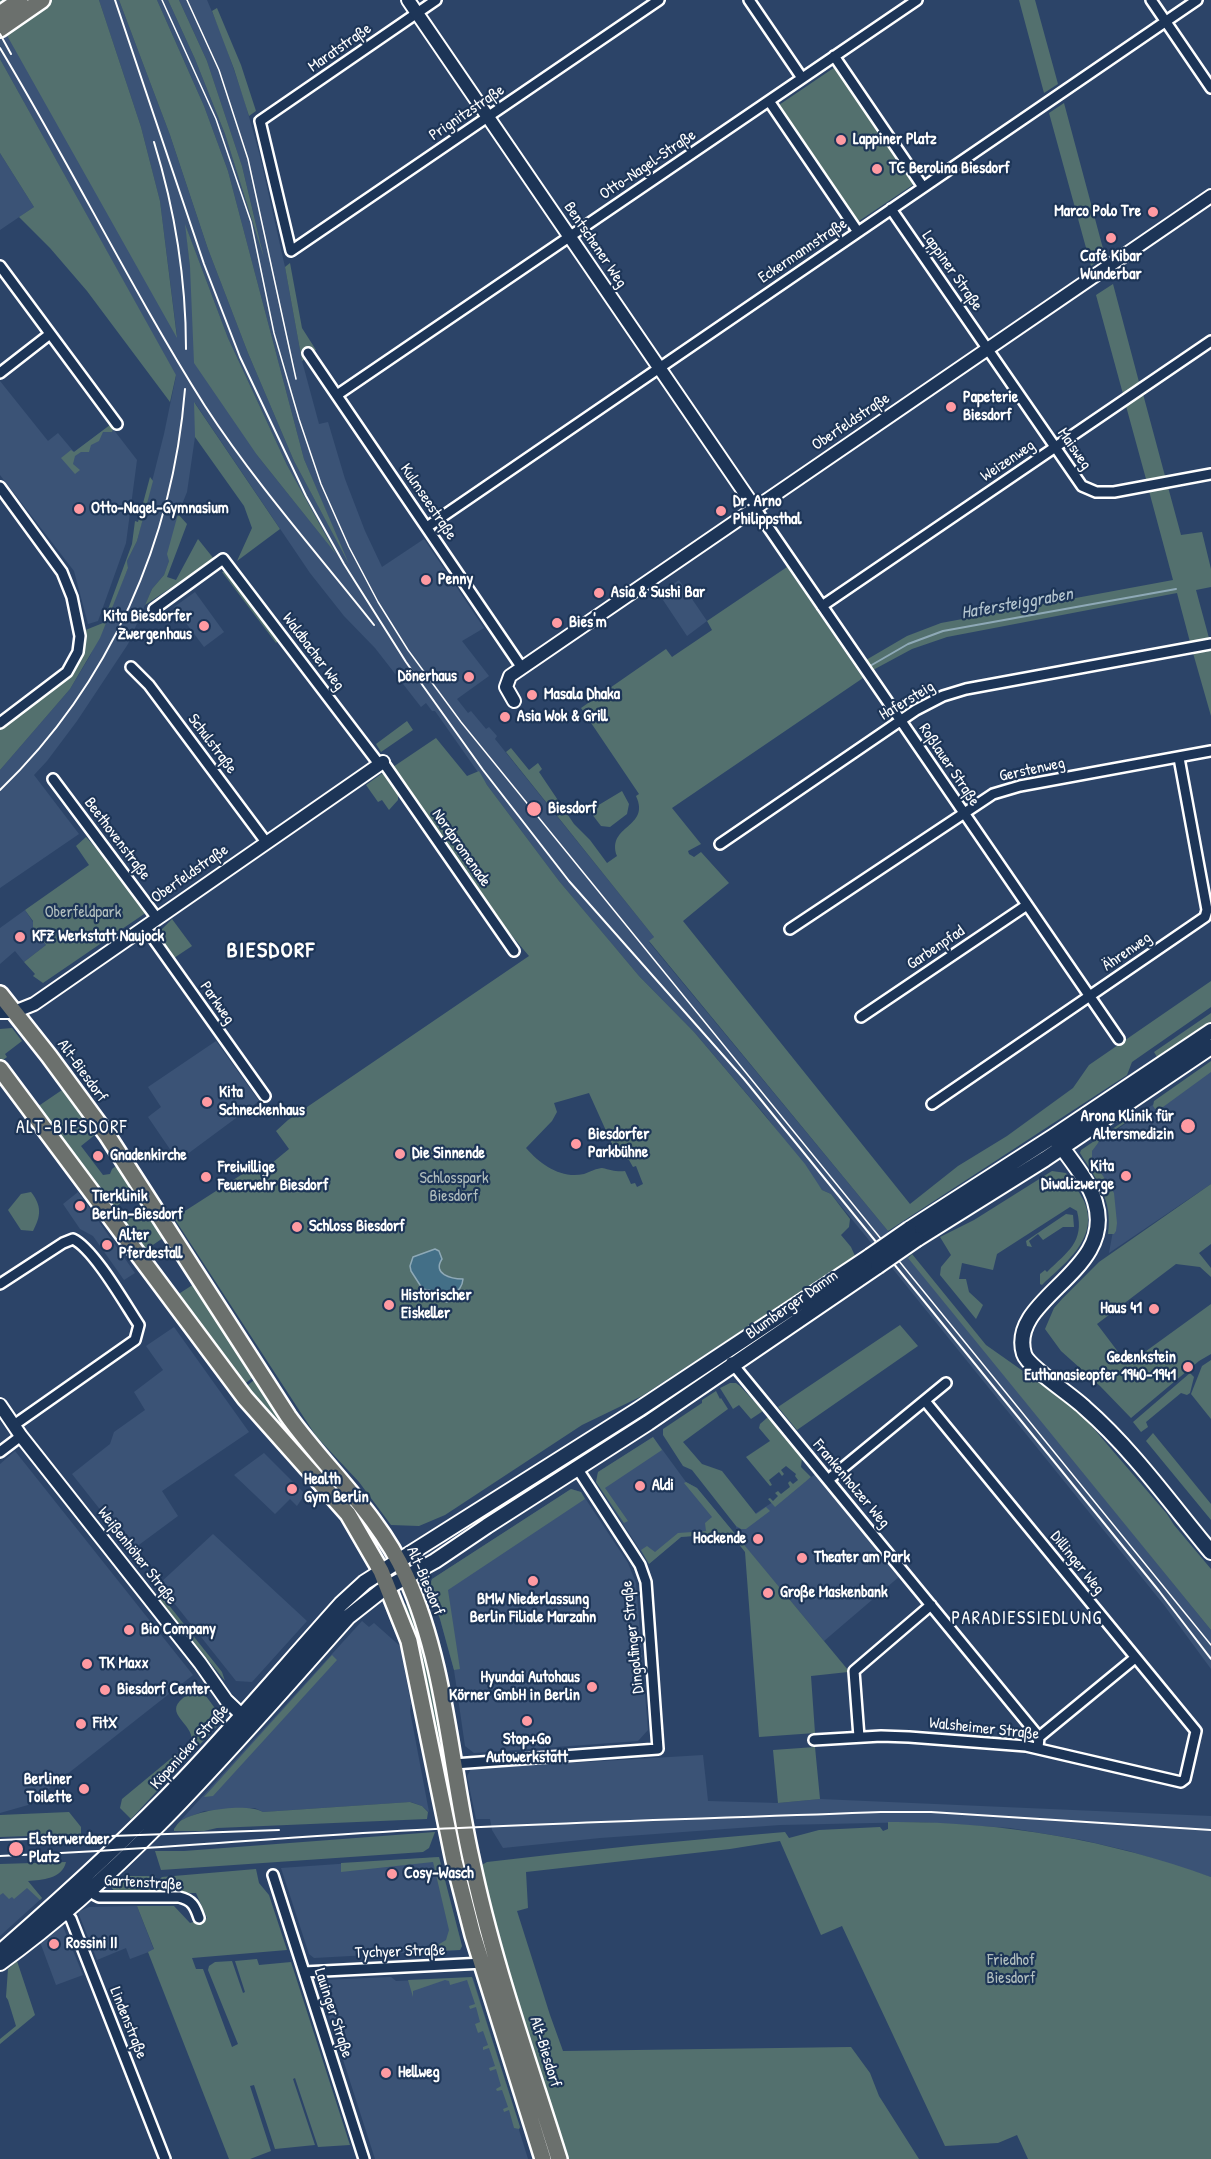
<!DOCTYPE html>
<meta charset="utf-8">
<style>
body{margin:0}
canvas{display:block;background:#2c4468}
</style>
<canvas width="1211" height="2159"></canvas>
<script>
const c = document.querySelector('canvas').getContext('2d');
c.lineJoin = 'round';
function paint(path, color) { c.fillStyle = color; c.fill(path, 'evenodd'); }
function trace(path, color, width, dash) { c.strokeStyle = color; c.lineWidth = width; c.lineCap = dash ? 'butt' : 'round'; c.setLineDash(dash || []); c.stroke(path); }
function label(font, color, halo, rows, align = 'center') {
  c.font = font + ' "Patrick Hand",sans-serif'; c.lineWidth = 4.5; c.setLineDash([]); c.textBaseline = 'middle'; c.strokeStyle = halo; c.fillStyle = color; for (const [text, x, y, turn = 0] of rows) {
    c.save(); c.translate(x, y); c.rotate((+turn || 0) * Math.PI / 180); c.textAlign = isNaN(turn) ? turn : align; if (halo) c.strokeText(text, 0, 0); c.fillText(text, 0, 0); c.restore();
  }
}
paint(new Path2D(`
 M99,0H119L170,135L208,249L248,353L294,461L344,554L304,459L228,171L204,106L157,0H168L195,59L225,134L262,249L242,166L207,61L179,0H207L222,35L244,99L260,156L285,267L302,361L319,424L328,422L345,479L365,531L382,567L424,539L484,628L462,641L489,676L457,699L468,713L471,711L486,729L489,727L497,736L495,739L654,937L649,942L888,1231L1211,1630V1669L1164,1605L892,1268L831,1194L822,1190L765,1115L694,1032L639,976L559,881L487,785L435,711H432L426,703L421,707L375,648L344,616L310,573L195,403V437L187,492L178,514L169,561L164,575L152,589L128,644L77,721L47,761L34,775L79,834L0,888V770L70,689L90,656L128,568L127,561L137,541L164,434L176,376L0,59V21L177,336L160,201L141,127ZM186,227L228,338L287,465L333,550L257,455L190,267Z
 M0,153L34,207L0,230Z
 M0,381L48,441L58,433L74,452L110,425L137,460L126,543L98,621L88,624L74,571L0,475Z
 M679,580L707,621L687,636L659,594Z
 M195,592L224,632L204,647L174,607Z
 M25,910L33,922V928L46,945L24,962L15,951L0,964V928Z
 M216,1041L259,1101L178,1161L148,1117L161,1107L148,1087Z
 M1211,1064V1184L1109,1253L1115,1220L1092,1158V1151L1095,1145Z
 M78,1192L135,1273L124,1280L93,1236L80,1229L63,1204Z
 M174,1327L249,1432L162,1491L178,1516L132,1550L72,1474L110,1444L114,1432L145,1410L134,1392L163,1370L146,1346Z
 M653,1437L686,1482L697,1488L734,1533L681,1537L649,1564L596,1482L598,1472Z
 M15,1451L193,1675L28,1805L0,1813V1464Z
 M264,1453L305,1494L297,1506L290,1499L275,1514L234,1475Z
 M816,1474L900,1576L824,1641L738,1538L736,1526Z
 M571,1489L581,1492L628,1563L636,1583L648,1730L638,1741L474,1753L465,1746L454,1670L440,1619L429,1588L432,1579Z
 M213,1534L307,1621L252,1682L236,1681L159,1584Z
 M362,1621L369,1627L374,1623L400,1646L411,1704L410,1711L429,1812L422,1806L411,1802L263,1812L255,1808L204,1811L181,1820Z
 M703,1755L708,1801L778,1803L820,1799L1211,1816V1877L1129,1851L1082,1840L1010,1828L919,1822L780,1825L600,1838L503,1848L492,1830L490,1819H476L467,1776L471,1769Z
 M439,1857L462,1946L460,1950L314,1958L309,1954L281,1868Z
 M0,1887L33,1888L42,1898L0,1936Z
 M137,1906L154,1950L130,1959L126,1948L97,1960L78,1912L89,1907Z
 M62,1924L83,1975L56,1985L40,1942Z
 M391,1977L396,1981L473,1978L520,2127L519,2130L528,2159H375L319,1985L324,1980Z`), '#3b5376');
paint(new Path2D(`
 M0,0H99L141,127L160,201L177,338L0,23Z
 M119,0H157L204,106L228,171L304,459L349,564L294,461L248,353L208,249L170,135Z
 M168,0H179L207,61L242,166L264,258L225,134L195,59Z
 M1019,0H1035L1058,84L1044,93Z
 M217,8L241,65L256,111L249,116L234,69L212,11Z
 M0,59L176,375L170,402L87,291L50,248L19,217L34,207L0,153Z
 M838,65L917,182L856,223L776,107Z
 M1064,103L1105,256L1091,266L1049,113Z
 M185,224L228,338L287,465L336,554L257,455L194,363L190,267Z
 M290,263L302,328L316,350L302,361L285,267Z
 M1113,284L1139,382L1123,394L1096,295Z
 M1143,394L1165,476L1146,479L1126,406Z
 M194,402L280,529L237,561L252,528L244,506L195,437Z
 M110,425L113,429L112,432H103L99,441L91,445L89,452H81L75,456L73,464L80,470L75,474L61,458L71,450L74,452Z
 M150,477L153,481L137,541L127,561L128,568L100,638L70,689L0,770V728C32,705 89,676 83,631L103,623L132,544L135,521L138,522Z
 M1168,487L1181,535L1202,532L1211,569V587L1196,590L1209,638L1190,642L1177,593L947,637L912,649L873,670L866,660L907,636L941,623L1173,580L1149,491Z
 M178,514L187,524L167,577L176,580L198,539L214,559L145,605L152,589L164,575L169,561L167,554Z
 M787,567L863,678L672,808L701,844L688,851L689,854L694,857L701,852L729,883L683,921L910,1204L958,1166L1007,1136L1073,1088L1089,1065L1211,981V1007L1132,1062L1127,1075L888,1231L649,941L654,937L506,752L511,748L529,770L538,763L542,769L539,772L574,824L590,840L607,863L617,856C606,825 651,828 636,796L639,794L581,708L666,649L672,657L712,630L707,621Z
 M226,571L230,573L280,639L276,643L222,572Z
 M1211,650V716L1193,653Z
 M407,721L413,730L381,752L376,744Z
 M436,738L467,776L479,771L487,785L559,881L613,945L639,976L694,1032L756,1105L805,1164L822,1190L831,1194L850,1219L849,1227L841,1235L851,1247L855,1256L642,1396L582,1425L445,1515L419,1526L391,1525L359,1482L316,1436L174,1218L255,1166L260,1173L289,1149L276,1131L288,1120L529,956L491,911L393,767ZM589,1093L617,1155L629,1160L633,1167L636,1166L643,1184L637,1187L635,1183L631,1184L625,1171C616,1172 611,1170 602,1168C598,1168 589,1172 584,1174C561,1179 541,1165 526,1148L552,1121L557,1112L554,1103Z
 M384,772L393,785L398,794V800L389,810L382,800L378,802L366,785Z
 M622,791L629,804L627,814L610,827L601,826L585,805L594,802L597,806Z
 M86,837L119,874L147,912L43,983L33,976L35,974L24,962L46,945L33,928V921L25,910L89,865L76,846Z
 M172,919L192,946L174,958L157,934Z
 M1211,1013V1026L1159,1060L1154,1052Z
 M12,1028L22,1041L5,1054L7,1057L3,1060L27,1093H24L0,1059V1029Z
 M1211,1061V1072L1163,1107L1155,1109L1153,1106L1154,1101Z
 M62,1090L96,1134L81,1146L103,1175L110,1174L112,1169L116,1166L134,1194L111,1210L37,1107Z
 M1139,1111L1140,1113L1101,1139L1092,1151V1159L1114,1193L1117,1223L1116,1231L1114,1234H1108C1113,1200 1097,1180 1080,1153L1081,1150L1130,1117L1131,1118Z
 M1052,1171L1066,1173C1072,1182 1079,1191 1084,1201C1100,1238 1065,1263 1042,1285L1040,1284V1274L1045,1270L1047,1272C1067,1252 1085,1242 1077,1211L1070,1207L997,1254L993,1270L962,1263L959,1279H966L969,1292L983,1305L976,1319L940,1275L941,1267L951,1255L940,1237L974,1220Z
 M1211,1184V1244L1199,1253L1211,1268V1277L1200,1267L1176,1264L1097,1324L1125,1361L1131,1362L1211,1304V1354L1199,1361L1131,1418L1100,1386L1061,1351L1045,1329L1054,1308L1062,1299L1099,1262Z
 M31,1192C42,1206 41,1216 33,1231L21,1230L8,1210L21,1194Z
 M141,1203L163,1238L144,1251L177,1295L194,1284L198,1285L256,1375L242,1386L120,1222L122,1217L125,1221L142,1209L139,1204Z
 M1066,1214L1073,1215L1074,1227H1063L1043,1240L1038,1234L1029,1241L1032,1247L1027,1246L1026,1241Z
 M912,1254L986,1345L1067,1402L1088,1422L1167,1514L1174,1525L1211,1569V1630L908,1258Z
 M900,1325L918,1346L797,1430L778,1407Z
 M1211,1360V1419L1191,1394L1202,1366Z
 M1190,1373L1194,1377L1190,1393L1187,1395L1181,1393L1146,1422L1148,1427L1141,1432L1133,1422Z
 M258,1377L328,1474L326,1476L309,1461L244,1388Z
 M730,1383H736L740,1386L763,1411L751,1419L739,1405L733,1409L720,1388Z
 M716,1391L720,1399L721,1398L728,1409L683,1442L702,1464L722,1471L756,1514L766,1507L770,1511L746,1529H741L736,1526L692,1470L683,1466L663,1435V1429L702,1403V1400Z
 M768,1417L802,1458L801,1467L811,1477L775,1507L768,1499L770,1498L773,1501L778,1496L775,1493L778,1491L781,1494L790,1487L788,1483L790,1481L793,1484L798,1480L795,1476L796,1474L786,1466L781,1470L784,1474L782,1476L779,1472L769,1480L772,1485L770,1486L746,1457L770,1441L759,1428L760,1424Z
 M1153,1433L1211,1504V1520L1146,1441Z
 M653,1437L662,1450L605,1488L628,1521L624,1523L596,1482L598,1472Z
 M686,1482L697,1488L848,1670V1672L811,1676L815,1733L759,1737L745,1552L730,1533L681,1537L649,1564L641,1550L647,1546L655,1552L678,1533L706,1531L705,1523L712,1517L684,1483Z
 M571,1489L581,1492L585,1499L448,1590L460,1669L454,1670L440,1619L429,1588L432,1579Z
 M160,1594L222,1672L225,1681L157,1596Z
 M406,1604L415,1624L424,1654L439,1726L448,1759L459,1820H452L402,1606Z
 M332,1655L337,1660L213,1796L204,1797Z
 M200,1688L217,1711V1726L131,1819L120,1808L122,1799L192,1741C193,1723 163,1714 183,1698C189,1694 193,1690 200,1688Z
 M815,1747L820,1799L778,1803L773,1750Z
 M410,1802L422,1806L428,1812L427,1819L217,1828L204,1831H174V1829C177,1825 179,1821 184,1819C201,1810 246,1803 263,1812Z
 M69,1812L81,1827V1834L0,1837V1815Z
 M888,1822C998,1821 1107,1839 1211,1877V2159H1028L1017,2135L998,2143L945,2146L842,1926L821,1935L780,1841L730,1849L526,1872L528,1908L517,1911L550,2015L563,2051L851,2047L870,2073L879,2096L919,2159H567L501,1949L480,1866L487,1862C586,1850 685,1840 785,1832L789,1838L819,1830L880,1827L883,1831L888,1829Z
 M435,1832L429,1848L423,1852L161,1870L155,1851H184Z
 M439,1857L462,1946L460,1950L436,1951V1946L446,1940L449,1930L433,1862L341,1872V1863Z
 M66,1862C62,1879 42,1880 28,1881L42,1898L40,1900L27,1888L14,1899L12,1897L9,1899L3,1893L0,1895V1864Z
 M256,1869L259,1883L269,1895L287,1950L192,1958L196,1969H203L232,2047L238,2044L208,1970L209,1966L215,1962L232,1961L243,1993L245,1992L235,1961L257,1959L259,1965L291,1962L350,2145L318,2147L295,2078L293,2079L315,2145L275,2149L254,2085L250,2086L271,2151L250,2159H229L148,1952L154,1949L137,1906H174L190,1923L207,1918L196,1893H144L162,1877Z
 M125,1876H156L140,1891L116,1893L111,1887Z
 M17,1961L35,2015L0,2044V2039L16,2026L8,2000L6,1997L8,1969Z
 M472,1977L520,2127L519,2129L514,2128L509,2110L504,2112L503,2109L508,2107L502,2090L497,2091L496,2089L501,2086L496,2069L490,2071L489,2068L495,2066L489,2048L483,2050V2047L488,2045L483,2031L478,2033L475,2024L480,2022L476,2007L470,2009L469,2006L475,2004L467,1980L450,1985L449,1981L445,1980L413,1991V1997L408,1980Z`), '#53706e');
const water = new Path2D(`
 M435,1249L439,1251L442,1259C432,1274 451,1279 463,1279C462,1291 453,1293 447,1302L437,1298L433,1291L423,1289L420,1285L411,1271L410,1266L413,1257Z`);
paint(water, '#436f87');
trace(water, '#8ea9b7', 1.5);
trace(new Path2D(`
 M870,666L908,644L943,631L1176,589`), '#8ea9b7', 2);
const minor = new Path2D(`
 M436,0L260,121L291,251L659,0
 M749,0L802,78
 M1151,0L1211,88
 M834,56L923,187
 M769,101L858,232
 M891,209L1082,486L1096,492H1114L1211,474
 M0,266L117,424
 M308,353L522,668
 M0,373L50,334
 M337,395L917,0
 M0,487L62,572L72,597L80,636L78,652L67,672L0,723
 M755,508L1119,1039
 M427,527L1197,0
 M822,606L1211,341
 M154,609L223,559L379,764
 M131,667L149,685L266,842
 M383,762L514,951
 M53,779L156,917
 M720,844L916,710L943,696L966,689L1211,644
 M145,927L265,1096
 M790,929L993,794L1020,786L1211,751
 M861,1017L1027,905
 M932,1104L1205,917L1207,910L1179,758
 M0,1284L63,1243L73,1239C94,1249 125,1304 139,1325L135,1340L14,1425
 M731,1362L1039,1737L1038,1748
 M0,1452L21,1436
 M828,1480L946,1383
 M859,1737L854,1671L931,1605
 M1039,1737L1135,1658
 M814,1740L881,1736L909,1737L1026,1746L1181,1782L1185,1779L1196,1731L925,1401
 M454,1764L658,1749L646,1582L640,1565L631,1551L577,1468
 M273,1875L364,2159
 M87,1886L95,1895L99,1897H179C192,1900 195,1906 199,1918
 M62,1909L71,1919L165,2159
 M304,1972L484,1963`);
const tertiary = new Path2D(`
 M408,0L755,508
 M514,701L506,687L510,676L1211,196
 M0,1012H14L34,1004L383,762
 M0,1405L21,1436L200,1663L226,1700L249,1722`);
const secondary = new Path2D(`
 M1054,1136C1067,1156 1089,1180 1095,1202C1117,1272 1007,1298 1024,1354C1028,1367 1073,1396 1085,1408C1133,1450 1171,1504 1211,1552
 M909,1229L1054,1136L1211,1031
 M917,1239L1045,1159L1211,1047
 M0,1952C63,1897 125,1841 183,1780C237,1723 288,1663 341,1604L365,1582L639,1409L870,1256
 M0,1963C133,1867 239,1739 348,1617L381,1591L435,1561L487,1526L648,1423L878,1266`);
const primary = new Path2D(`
 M0,14L20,0
 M0,29L42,0
 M0,994L49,1056L107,1135L288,1416C326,1469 379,1515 406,1576C446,1664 450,1765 471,1858C492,1960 528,2060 559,2159
 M0,1069L245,1398L348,1514L381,1571L409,1641L454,1861L473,1935L543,2159`);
trace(minor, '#fff', 14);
trace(tertiary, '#fff', 16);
trace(secondary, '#fff', 18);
trace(primary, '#fff', 20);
trace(minor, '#1d3557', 9);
trace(tertiary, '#1d3557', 12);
trace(secondary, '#1d3557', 14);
trace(primary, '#6b706d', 15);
trace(new Path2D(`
 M162,0L216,119L251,222L274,333L299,419L321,484L349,547L378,602L408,650L461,722L1211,1645
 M187,0L219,70L248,159L296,379`), '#fff', 1.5);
trace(new Path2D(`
 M115,0L204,264L240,357L306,496L344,564L406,662L483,770L569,881L744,1079L1159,1591L1211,1659
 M0,34L11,54
 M0,48C71,166 132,290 205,406C255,483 317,553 374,625
 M154,142C175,210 186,278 186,349
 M0,790C110,684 173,540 185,389
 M0,1840L279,1830
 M0,1856C139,1851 278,1837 417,1830C572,1822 726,1818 881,1812H931L1211,1830`), '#fff', 2);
const secondaryBridge = new Path2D(`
 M870,1256L909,1229
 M878,1266L917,1239`);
trace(secondaryBridge, '#fff', 18, []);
trace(secondaryBridge, '#1d3557', 14);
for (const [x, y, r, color] of [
 [841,140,6,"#ff9aa2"],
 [877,169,6,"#ff9aa2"],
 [1153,212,6,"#ff9aa2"],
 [1111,238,6,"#ff9aa2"],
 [951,407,6,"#ff9aa2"],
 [79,509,6,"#ff9aa2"],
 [721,511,6,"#ff9aa2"],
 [426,580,6,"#ff9aa2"],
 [599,593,6,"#ff9aa2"],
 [557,623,6,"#ff9aa2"],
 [204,626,6,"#ff9aa2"],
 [469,677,6,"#ff9aa2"],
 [532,695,6,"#ff9aa2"],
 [505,717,6,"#ff9aa2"],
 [534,809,8,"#ff9aa2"],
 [20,937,6,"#ff9aa2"],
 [207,1102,6,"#ff9aa2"],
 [1188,1126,8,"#ff9aa2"],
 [576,1144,6,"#ff9aa2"],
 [400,1154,6,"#ff9aa2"],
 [98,1156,6,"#ff9aa2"],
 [1126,1176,6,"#ff9aa2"],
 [206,1177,6,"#ff9aa2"],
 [80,1206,6,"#ff9aa2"],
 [297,1227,6,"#ff9aa2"],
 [107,1245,6,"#ff9aa2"],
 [389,1305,6,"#ff9aa2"],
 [1154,1309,6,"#ff9aa2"],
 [1188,1367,6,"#ff9aa2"],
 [640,1486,6,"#ff9aa2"],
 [292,1489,6,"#ff9aa2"],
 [758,1539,6,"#ff9aa2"],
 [802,1558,6,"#ff9aa2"],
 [533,1581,6,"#ff9aa2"],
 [768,1593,6,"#ff9aa2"],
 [129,1630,6,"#ff9aa2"],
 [87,1664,6,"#ff9aa2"],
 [592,1687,6,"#ff9aa2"],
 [105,1690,6,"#ff9aa2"],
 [527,1721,6,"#ff9aa2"],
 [81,1724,6,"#ff9aa2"],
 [84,1789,6,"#ff9aa2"],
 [16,1849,8,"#ff9aa2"],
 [392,1874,6,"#ff9aa2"],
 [54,1944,6,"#ff9aa2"],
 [386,2073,6,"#ff9aa2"]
]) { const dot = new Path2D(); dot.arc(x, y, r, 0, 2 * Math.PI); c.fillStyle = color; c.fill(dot); trace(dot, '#1d3557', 2); }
label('16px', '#fff', '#1d3557', [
 ["Maratstraße",340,48,-35],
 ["Prignitzstraße",467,113,-34],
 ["Otto-Nagel-Straße",648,165,-34],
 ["Bentschener Weg",595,245,56],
 ["Eckermannstraße",803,251,-34],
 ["Lappiner Straße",952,271,55],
 ["Oberfeldstraße",851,422,-34],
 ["Maisweg",1074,449,55],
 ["Weizenweg",1008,461,-34],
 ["Kulmseestraße",428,502,56],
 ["Waldbacher Weg",313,652,53],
 ["Hafersteig",907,701,-31],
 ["Schulstraße",212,744,53],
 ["Roßlauer Straße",949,765,56],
 ["Gerstenweg",1032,770,-12],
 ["Beethovenstraße",117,839,53],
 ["Nordpromenade",461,848,55],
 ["Oberfeldstraße",190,874,-35],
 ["Garbenpfad",936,948,-34],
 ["Ährenweg",1127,952,-35],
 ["Parkweg",217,1003,55],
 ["Alt-Biesdorf",82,1071,54],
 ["Blumberger Damm",792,1305,-35],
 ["Frankenholzer Weg",851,1484,50],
 ["Weißenhöher Straße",137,1556,52],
 ["Dillinger Weg",1077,1563,51],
 ["Alt-Biesdorf",425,1581,67],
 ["Dingolfinger Straße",633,1637,-96],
 ["Walsheimer Straße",984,1729,6],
 ["Köpenicker Straße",190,1747,-48],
 ["Gartenstraße",143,1883,3],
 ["Tychyer Straße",400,1952,-2],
 ["Lauinger Straße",333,2013,72],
 ["Lindenstraße",128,2023,68],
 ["Alt-Biesdorf",545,2052,73]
]);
label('bold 16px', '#fff', '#1d3557', [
 ["Lappiner Platz",853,140],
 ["TC Berolina Biesdorf",889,169],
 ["Marco Polo Tre",1141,212,"right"],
 ["Café Kibar",1111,257,"center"],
 ["Wunderbar",1111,275,"center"],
 ["Papeterie",963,398],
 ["Biesdorf",963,416],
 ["Dr. Arno",733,502],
 ["Philippsthal",733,520],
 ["Otto-Nagel-Gymnasium",91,509],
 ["Penny",438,580],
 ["Asia & Sushi Bar",611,593],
 ["Kita Biesdorfer",192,617,"right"],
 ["Zwergenhaus",192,635,"right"],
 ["Bies'm",569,623],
 ["Dönerhaus",457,677,"right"],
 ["Masala Dhaka",544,695],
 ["Asia Wok & Grill",517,717],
 ["Biesdorf",548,809],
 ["KFZ Werkstatt Naujock",32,937],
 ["Kita",219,1093],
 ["Schneckenhaus",219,1111],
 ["Arona Klinik für",1174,1117,"right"],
 ["Altersmedizin",1174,1135,"right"],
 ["Biesdorfer",588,1135],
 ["Parkbühne",588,1153],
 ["Die Sinnende",412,1154],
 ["Gnadenkirche",110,1156],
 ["Kita",1114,1167,"right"],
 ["Diwalizwerge",1114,1185,"right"],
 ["Freiwillige",218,1168],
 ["Feuerwehr Biesdorf",218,1186],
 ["Tierklinik",92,1197],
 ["Berlin-Biesdorf",92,1215],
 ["Schloss Biesdorf",309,1227],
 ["Alter",119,1236],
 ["Pferdestall",119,1254],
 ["Historischer",401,1296],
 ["Eiskeller",401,1314],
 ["Haus 41",1142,1309,"right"],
 ["Gedenkstein",1176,1358,"right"],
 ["Euthanasieopfer 1940-1941",1176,1376,"right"],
 ["Health",304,1480],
 ["Gym Berlin",304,1498],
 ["Aldi",652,1486],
 ["Hockende",746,1539,"right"],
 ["Theater am Park",814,1558],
 ["Große Maskenbank",780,1593],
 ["BMW Niederlassung",533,1600,"center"],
 ["Berlin Filiale Marzahn",533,1618,"center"],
 ["Bio Company",141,1630],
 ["TK Maxx",99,1664],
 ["Hyundai Autohaus",580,1678,"right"],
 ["Körner GmbH in Berlin",580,1696,"right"],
 ["Biesdorf Center",117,1690],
 ["FitX",93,1724],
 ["Stop+Go",527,1740,"center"],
 ["Autowerkstatt",527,1758,"center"],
 ["Berliner",72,1780,"right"],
 ["Toilette",72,1798,"right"],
 ["Elsterwerdaer",29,1840],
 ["Platz",29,1858],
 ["Cosy-Wasch",404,1874],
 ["Rossini II",66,1944],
 ["Hellweg",398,2073]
], 'left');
label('16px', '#b2bfbe', '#1d3557', [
 ["Oberfeldpark",83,913],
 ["Schlosspark",454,1179],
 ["Biesdorf",454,1197],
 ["Friedhof",1011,1961],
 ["Biesdorf",1011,1979]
]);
label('italic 18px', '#b4c5cf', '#1d3557', [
 ["Hafersteiggraben",1017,604,-10]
]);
c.letterSpacing = '1.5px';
label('18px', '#fff', '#1d3557', [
 ["ALT-BIESDORF",72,1128],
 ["PARADIESSIEDLUNG",1027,1619]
]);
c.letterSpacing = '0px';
c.letterSpacing = '1.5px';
label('bold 22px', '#fff', '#1d3557', [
 ["BIESDORF",271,951]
]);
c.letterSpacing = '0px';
</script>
